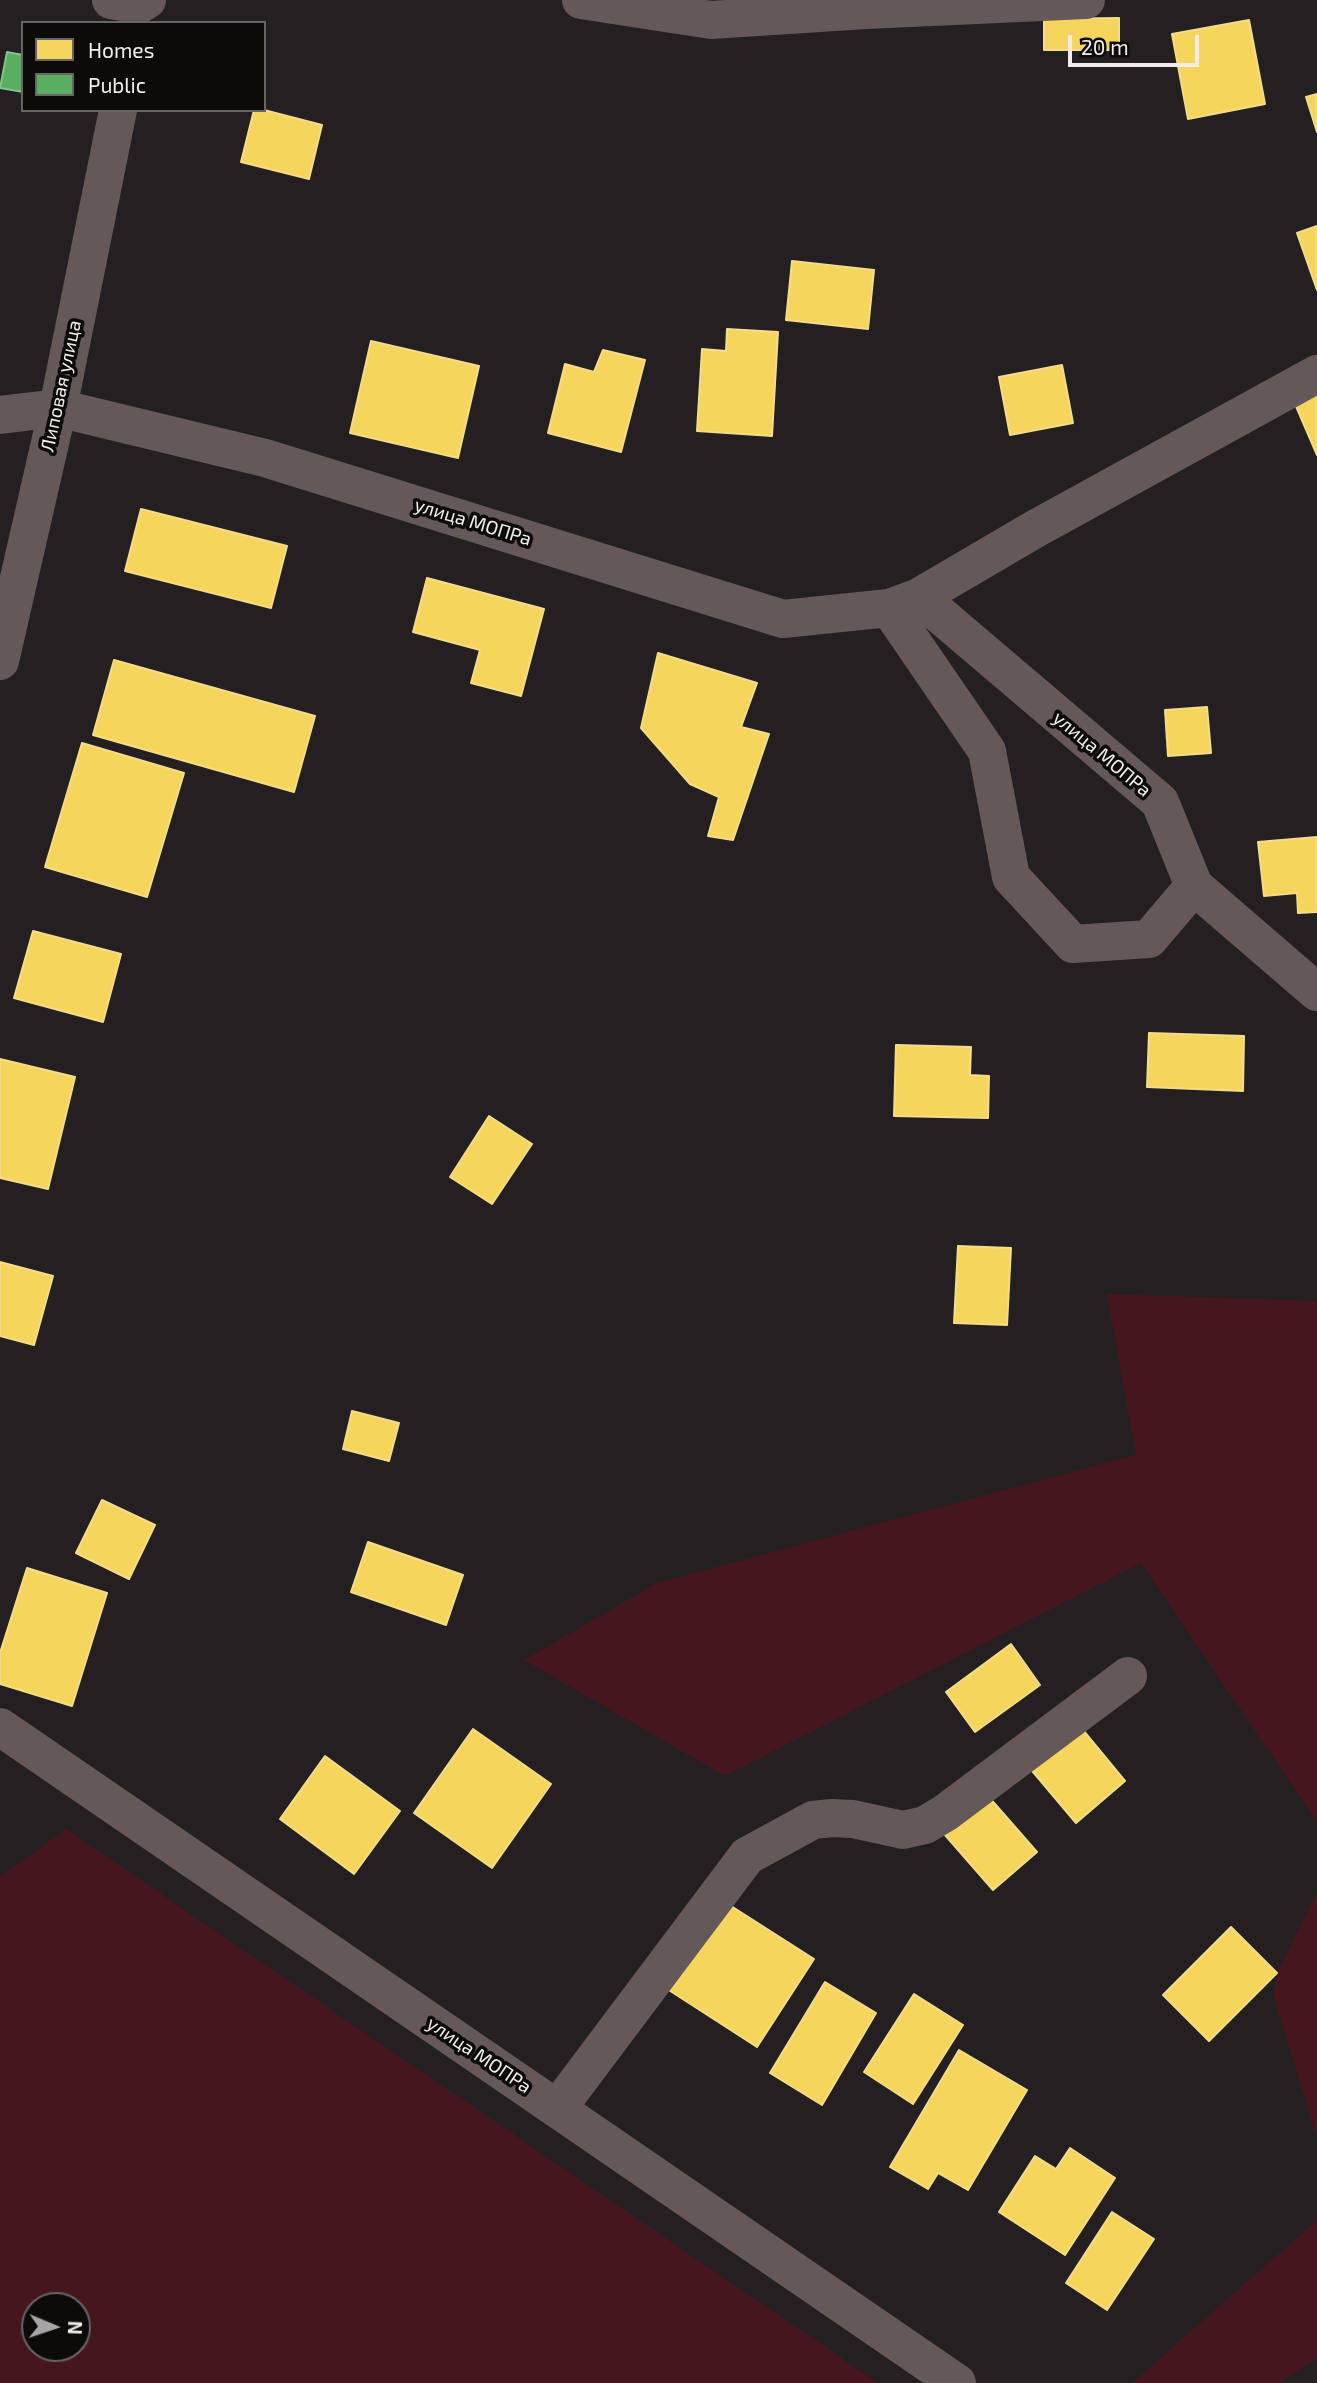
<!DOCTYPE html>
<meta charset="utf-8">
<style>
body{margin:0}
#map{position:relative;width:1317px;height:2383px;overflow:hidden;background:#242021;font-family:"Exo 2",sans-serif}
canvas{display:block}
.legend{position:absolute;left:21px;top:21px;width:245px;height:91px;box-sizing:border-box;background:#0d0a0a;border:2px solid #686565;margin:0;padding:9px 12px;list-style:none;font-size:21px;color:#f1eded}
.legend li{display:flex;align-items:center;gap:14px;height:35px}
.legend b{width:35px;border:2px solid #686565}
.north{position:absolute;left:21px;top:2292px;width:70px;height:70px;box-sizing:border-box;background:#0d0a0a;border:2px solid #686565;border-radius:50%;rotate:92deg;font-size:19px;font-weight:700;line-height:28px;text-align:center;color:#f1eded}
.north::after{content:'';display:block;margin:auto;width:24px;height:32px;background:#a9a5a6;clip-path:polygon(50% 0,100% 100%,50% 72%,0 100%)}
.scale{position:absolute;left:1068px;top:35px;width:131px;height:32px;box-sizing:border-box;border:4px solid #f1eded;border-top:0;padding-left:9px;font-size:21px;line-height:24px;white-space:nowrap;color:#f1eded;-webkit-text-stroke:5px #0d0a0a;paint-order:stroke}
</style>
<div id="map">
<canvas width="1317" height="2383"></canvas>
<ul class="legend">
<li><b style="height:19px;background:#f6d55c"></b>Homes</li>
<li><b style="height:19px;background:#5aae61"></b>Public</li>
</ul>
<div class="north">N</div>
<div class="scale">20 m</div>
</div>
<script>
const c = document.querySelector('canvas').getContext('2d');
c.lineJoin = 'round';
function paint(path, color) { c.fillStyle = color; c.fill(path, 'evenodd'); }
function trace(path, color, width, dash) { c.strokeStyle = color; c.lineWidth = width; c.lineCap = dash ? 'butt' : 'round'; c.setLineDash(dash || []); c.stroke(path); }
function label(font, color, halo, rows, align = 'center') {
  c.font = font + ' "Exo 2",sans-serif'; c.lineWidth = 7; c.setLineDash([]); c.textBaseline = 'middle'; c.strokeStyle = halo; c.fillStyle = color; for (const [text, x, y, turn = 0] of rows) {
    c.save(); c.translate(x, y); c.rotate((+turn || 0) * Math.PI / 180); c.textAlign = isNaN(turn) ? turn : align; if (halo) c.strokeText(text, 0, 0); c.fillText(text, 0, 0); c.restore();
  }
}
paint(new Path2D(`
 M1107,1294L1317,1301V1822L1141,1563L725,1776L524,1660L657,1583L1136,1455Z
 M66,1829L878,2383H0V1877ZM77,2306V2348H35V2306Z
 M1317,1892V2138L1274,1998L1277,1973Z
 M1317,2220V2359L1279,2383H1132Z`), '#46161f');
const homes = new Path2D(`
 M1119,18V50H1044V19Z
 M1249,20L1265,104L1188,119L1172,34Z
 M1317,94V132L1306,97Z
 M254,110H264L322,125L309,179L241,162Z
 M1317,226V290L1297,233Z
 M792,261L874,270L868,329L786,320Z
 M727,329L778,332L772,436L697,431L702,349L726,351Z
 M371,341L479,366L458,458L350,433Z
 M603,350L645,360L621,452L548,433L565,364L594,372Z
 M1062,365L1073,423L1010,435L999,377Z
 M1317,394V455L1295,404Z
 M141,509L287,546L271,608L125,571Z
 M427,578L544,609L521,696L471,683L480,650L413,632Z
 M658,653L757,683L741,727L769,734L733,840L708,836L719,797L690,784L641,728Z
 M114,660L315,716L294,792L93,735Z
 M1207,707L1211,753L1168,756L1165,710Z
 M82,743L184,773L147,897L45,867Z
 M1317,837V912L1298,913L1297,893L1264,896L1258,842Z
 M33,931L121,954L103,1022L14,998Z
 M1149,1033L1244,1036L1243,1091L1147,1087Z
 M896,1045L971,1047L970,1075L989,1076L988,1118L894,1116Z
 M0,1059L75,1077L48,1189L0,1178Z
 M489,1116L532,1144L492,1204L450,1177Z
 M958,1246L1011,1248L1007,1325L954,1323Z
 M0,1262L53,1276L34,1345L0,1336Z
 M352,1411L399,1423L389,1461L343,1449Z
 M102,1500L155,1525L129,1579L76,1553Z
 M368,1542L463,1575L446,1625L351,1592Z
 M27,1568L107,1593L72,1706L0,1684V1653Z
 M1011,1644L1040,1685L975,1732L946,1692Z
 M1078,1724L1125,1781L1076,1823L1028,1766Z
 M473,1729L551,1784L492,1868L414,1813Z
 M325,1756L400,1811L354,1874L280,1819Z
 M988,1796L1037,1852L993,1890L945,1835Z
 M717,1897L814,1959L757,2047L661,1985Z
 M1231,1927L1277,1973L1209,2041L1163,1995Z
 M825,1982L876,2013L822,2105L770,2073Z
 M914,1994L963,2025L913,2104L864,2072Z
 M959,2050L1027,2090L968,2190L938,2173L928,2189L890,2167Z
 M1070,2148L1115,2178L1065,2255L999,2212L1035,2156L1056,2169Z
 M1112,2212L1154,2239L1107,2310L1066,2283Z`);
paint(homes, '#f6d55c');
trace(homes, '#f4dc88', 2);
const public = new Path2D(`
 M7,52L23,55V92L0,88Z`);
paint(public, '#5aae61');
trace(public, '#87c18b', 2);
trace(new Path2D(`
 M111,0L139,5L147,0
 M581,0L711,20L866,10L1086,0
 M0,415L58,408L265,458L783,619L889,608L919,597L1035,529L1317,374
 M889,608L987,751L1011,877L1073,944L1149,939L1194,886L1160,802L919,597
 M0,661L58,408L118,110
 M1194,886L1317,992
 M0,1727L957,2383
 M557,2109L747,1856L813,1820L832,1818L853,1819L903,1830L925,1825L945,1813L1128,1676`), '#655859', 38);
label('19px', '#f1eded', '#0d0a0a', [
 ["Липовая улица",61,386,-78],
 ["улица МОПРа",473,522,17],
 ["улица МОПРа",1102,754,40],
 ["улица МОПРа",479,2055,34]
]);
</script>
